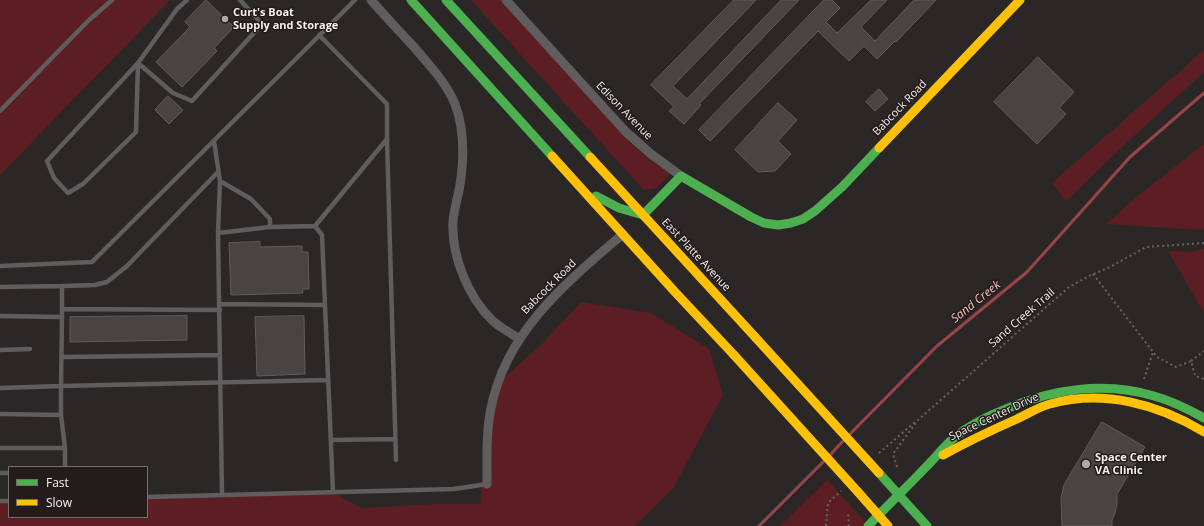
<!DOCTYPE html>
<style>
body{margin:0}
#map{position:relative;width:1204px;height:526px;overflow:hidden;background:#2c2727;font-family:"Open Sans",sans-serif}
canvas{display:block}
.legend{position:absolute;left:8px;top:466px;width:140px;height:52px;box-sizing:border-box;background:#241b1b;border:1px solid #78706f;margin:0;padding:5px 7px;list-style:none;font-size:12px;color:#f5efee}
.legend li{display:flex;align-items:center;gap:8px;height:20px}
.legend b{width:20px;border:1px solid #78706f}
</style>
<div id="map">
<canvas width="1204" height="526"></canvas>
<ul class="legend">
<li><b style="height:5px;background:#4caf50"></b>Fast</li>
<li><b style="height:5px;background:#ffc107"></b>Slow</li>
</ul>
</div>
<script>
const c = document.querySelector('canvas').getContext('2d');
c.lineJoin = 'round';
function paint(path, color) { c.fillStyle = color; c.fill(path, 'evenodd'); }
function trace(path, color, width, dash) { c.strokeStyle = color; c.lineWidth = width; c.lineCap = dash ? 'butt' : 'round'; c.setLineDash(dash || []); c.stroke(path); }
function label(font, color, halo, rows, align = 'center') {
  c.font = font + ' "Open Sans",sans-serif'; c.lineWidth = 3; c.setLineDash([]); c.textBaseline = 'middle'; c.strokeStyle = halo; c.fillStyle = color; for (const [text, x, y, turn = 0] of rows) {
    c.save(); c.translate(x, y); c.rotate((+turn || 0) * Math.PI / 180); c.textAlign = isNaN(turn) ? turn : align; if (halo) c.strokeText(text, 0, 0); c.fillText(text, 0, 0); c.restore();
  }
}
paint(new Path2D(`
 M0,0H170L0,175Z
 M471,0H506L630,143L670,174L657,188L644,190Z
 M1204,50V72L1135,135L1066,201L1052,183Z
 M1204,144V228L1202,230L1106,224L1140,194Z
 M1204,249V313L1168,251L1190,252Z
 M581,302L651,313L709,349L723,395L674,487L635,526H0V501H9V517H147V497L333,492L361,508L437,504H480L486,450L498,383L541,345Z
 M827,480L869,526H780Z`), '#5c1e23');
trace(new Path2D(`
 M850,434L937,346L1027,272L1130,157L1204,93
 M831,454L843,441
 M759,526L824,461`), '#974548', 3);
const building = new Path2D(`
 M206,0L234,27L214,48L217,51L182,87L156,62L190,27L185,22Z
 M734,0H756L673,86L687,99L781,0H799L699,104L701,105L684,124L669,111L674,107L651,85Z
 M824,0H832L840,8L826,22L837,33L871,0H887L861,27L875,41L914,0H936L896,42L895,41L877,59L864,46L849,61L818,31L710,141L699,130Z
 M1038,57L1074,92L1059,108L1066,114L1037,144L994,102Z
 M879,89L888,99L875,111L866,102Z
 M168,96L183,110L169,124L155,110Z
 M778,103L797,120L778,141L791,154L775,171L758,172L735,150Z
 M260,242V247L302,246V252H308L309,289H302L303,293L231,295L229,243Z
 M187,316V340L70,342V317Z
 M304,316L305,374L257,376L255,317Z
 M1102,422L1145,447L1117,494V504L1115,513L1112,520V526H1062L1061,498L1064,485Z`);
paint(building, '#484444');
trace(building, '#615d5d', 1);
trace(new Path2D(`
 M1093,274L1157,357L1176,367L1191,361L1195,376L1204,379
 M1191,361L1204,351
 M1144,379L1153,352
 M879,453L915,422
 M897,467L893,454L918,420L1069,287L1089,276L1110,267L1146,247L1204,243
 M826,526L828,503L841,491
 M848,526L849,525L848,512`), '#666363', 2, [2, 3]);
trace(new Path2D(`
 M319,35L387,104V139
 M138,63L136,132L83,184L68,193L54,178L47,161L138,63L177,9L187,0
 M138,63L173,93L192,101L262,24L240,0
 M0,111L88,21L112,0
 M214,141L220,181L251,199L270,219V227
 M315,226L387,139L396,460
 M218,233L220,181
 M0,266L92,262L355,0
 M62,286L95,285L107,282L127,266L218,172
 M0,287L62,286V317L0,316
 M220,304L325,305
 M62,309L220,310
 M62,317L61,386L328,380
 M0,350L30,349
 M62,357L220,355
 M0,388L61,386V415L0,414
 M61,415L65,448
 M331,440L395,439
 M0,448H65V467
 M0,473H9
 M222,495L218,233L270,227L315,226L322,235L333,492
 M147,497L454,489L487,484
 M0,501H9`), '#5f5d5d', 4.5);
trace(new Path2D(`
 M371,0C385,16 400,32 414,47C429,65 446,82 455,104C464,128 464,159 460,185C458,197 454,209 453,221C451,255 468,297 492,320C500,328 511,333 520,339
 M506,0L626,132L651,154L681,176
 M487,484C487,458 486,433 491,408C506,331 567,282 623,234`), '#5f5d5d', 9);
trace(new Path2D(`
 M411,0L552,156
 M446,0L590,157
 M596,196L619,208L643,215
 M643,215L681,176L751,217L764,223L778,225L791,223L803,219L815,211L842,187L879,148
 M879,473L927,526
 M868,526C887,506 907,487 926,467C936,457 944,446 955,437C970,425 988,416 1006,409C1052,389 1105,381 1154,396C1172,401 1188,409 1204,418`), '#4caf50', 9);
trace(new Path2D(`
 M879,148L1020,0
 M552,156L675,292L734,355
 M590,157L756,338
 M943,455C967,442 992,430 1017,419C1028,414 1038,407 1050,404C1103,389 1158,404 1204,432
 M858,492L888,526`), '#ffc107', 9);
trace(new Path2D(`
 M756,338L879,473
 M734,355L858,492`), '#ffc107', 9);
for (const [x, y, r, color] of [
 [225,19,4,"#afa9a8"],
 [1086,464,5,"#afa9a8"]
]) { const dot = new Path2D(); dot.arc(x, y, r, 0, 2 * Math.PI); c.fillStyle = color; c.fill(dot); trace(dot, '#241b1b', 1.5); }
label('bold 11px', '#f5efee', '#241b1b', [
 ["Curt's Boat",233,13],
 ["Supply and Storage",233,26],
 ["Space Center",1095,458],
 ["VA Clinic",1095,471]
], 'left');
label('11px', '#f5efee', '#241b1b', [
 ["Babcock Road",900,108,-46],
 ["Edison Avenue",624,111,46],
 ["East Platte Avenue",696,255,47],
 ["Babcock Road",549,287,-45],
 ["Sand Creek Trail",1022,318,-41],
 ["Space Center Drive",994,417,-25]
]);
label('italic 12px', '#f4c0bf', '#241b1b', [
 ["Sand Creek",976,302,-39]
]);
</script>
